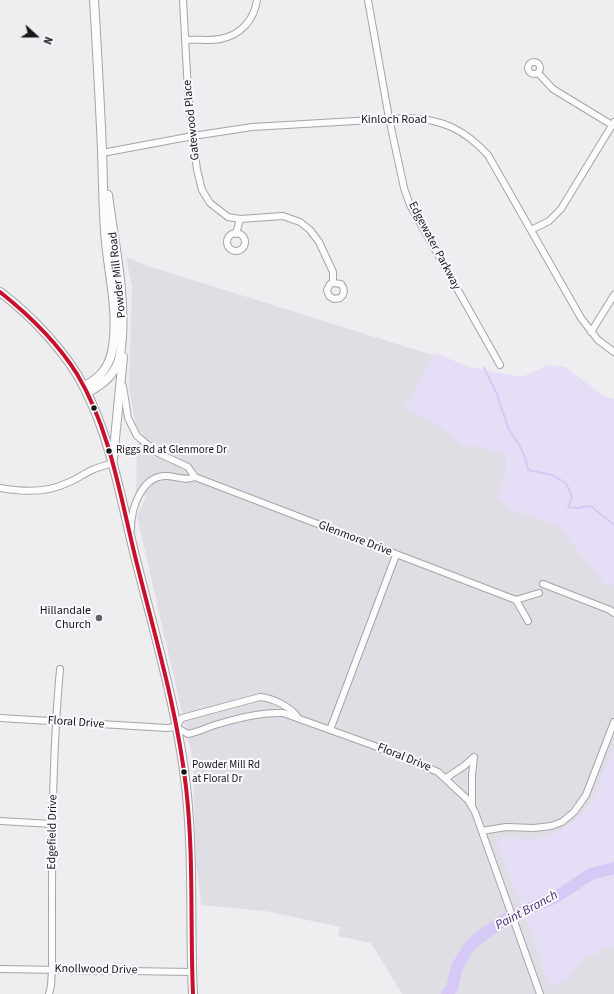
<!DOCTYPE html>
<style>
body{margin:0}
#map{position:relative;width:614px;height:994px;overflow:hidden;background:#eeedf0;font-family:"Source Sans 3",sans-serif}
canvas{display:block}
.north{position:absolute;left:16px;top:16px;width:40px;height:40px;-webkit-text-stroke:3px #fbfaff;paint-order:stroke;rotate:111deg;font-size:11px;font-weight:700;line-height:16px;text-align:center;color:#171718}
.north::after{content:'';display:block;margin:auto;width:14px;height:18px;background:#171718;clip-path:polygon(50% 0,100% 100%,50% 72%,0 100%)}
</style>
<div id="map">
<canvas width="614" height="994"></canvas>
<div class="north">N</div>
</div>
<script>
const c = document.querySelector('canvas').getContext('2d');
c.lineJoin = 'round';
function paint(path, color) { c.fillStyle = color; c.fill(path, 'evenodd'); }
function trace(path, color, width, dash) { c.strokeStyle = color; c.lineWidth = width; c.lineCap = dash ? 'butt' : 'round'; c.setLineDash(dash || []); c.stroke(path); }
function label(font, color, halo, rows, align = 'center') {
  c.font = font + ' "Source Sans 3",sans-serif'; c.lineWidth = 4; c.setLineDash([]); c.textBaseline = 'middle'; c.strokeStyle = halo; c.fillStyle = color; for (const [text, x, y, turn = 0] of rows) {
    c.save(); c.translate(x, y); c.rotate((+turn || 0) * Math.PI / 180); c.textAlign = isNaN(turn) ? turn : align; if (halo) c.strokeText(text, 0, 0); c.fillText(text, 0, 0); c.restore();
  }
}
paint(new Path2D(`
 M126,257L148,266L614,412V994H402L371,943L338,936L340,927L265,911L201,905L196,863L193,761L137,516L146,497L136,492L137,444L144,437L136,425L132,407L129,385L132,287Z`), '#e0dee5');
paint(new Path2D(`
 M435,353L469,367L522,377L548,365L565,367L604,396L614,399V585H605L558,526L515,511L496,497L505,478L506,455L480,447L462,446L438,425L404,409Z
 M614,746V947H609L582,960L568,980L549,987L533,935L496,843L504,837L527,840L548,836L574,822L592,801Z`), '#e5def6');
trace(new Path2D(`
 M484,368L497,394L509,430L520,446L526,460L528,470L552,475L566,483L572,497L568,507L578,508L587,506L592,507L614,525`), '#d7c9f6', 2);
trace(new Path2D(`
 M447,994L452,988L457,967L462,959L469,947L476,940L507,918L556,897L591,874L614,868`), '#d7c9f6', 12);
const street = new Path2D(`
 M183,0L188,92L197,170L202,190L210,203L228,217L240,219L283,216L300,222L310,230L319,242L333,272V283L330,284L327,290L329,296L334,299L340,298C345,294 345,289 341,284L333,283
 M368,0L389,118L404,188L410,205L500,365
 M185,40C197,39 209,41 220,39C241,35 254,20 257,0
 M528 68a6 6 0 1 1 12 0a6 6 0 1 1-12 0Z
 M538,73L553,89L612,125
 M102,153L193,136L252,127L407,118C442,119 464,129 488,155L581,318L598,340L614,352
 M531,230L549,221L561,209L614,122
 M227 242a9 9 0 1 1 18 0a9 9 0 1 1-18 0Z
 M236,234L240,219
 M591,332L614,295
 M123,386L128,418L137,436L158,453L188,467L195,477
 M195,477L516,600L539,593
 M0,488C22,492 47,493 67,483C76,480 83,474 92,470C99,467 106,465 113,463
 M131,529C131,508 142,474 168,476C178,477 185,481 195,477
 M543,584L610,610L614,613
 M516,600L528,621
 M0,718L167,728L176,727L188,734C198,732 206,728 215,725C234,719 263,712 283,713L372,745L438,772L468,800L475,812L540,994
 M176,727L182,718L260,697C273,698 291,707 298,718
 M330,730L396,555
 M446,778L464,766L474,757
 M472,805V775L474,757
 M0,821L52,824
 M482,831L506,827L534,828L551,826L562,822L574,812L586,795L614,722
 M0,969L192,972
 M49,994L51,986L52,969C52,869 51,769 60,669`);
const secondary = new Path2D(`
 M0,292C31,315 67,353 84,387C111,439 121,499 135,556C157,643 184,731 189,821C193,879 190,936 193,994
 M84,386C101,378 110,366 113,347C119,308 107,269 105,230C103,203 103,177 102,151C100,101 97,50 94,0
 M87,393C99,386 110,379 116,367C121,359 121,347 122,337C125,290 114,242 108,195
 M113,459L123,357`);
trace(street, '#a5a4a7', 8);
trace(secondary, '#a5a4a7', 10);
trace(street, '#fcfcfd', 6);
trace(secondary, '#fcfcfd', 8);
trace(new Path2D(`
 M0,292C29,315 57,342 77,374C110,429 120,495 135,556C154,633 177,709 186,787C194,856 190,925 193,994`), '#c8102e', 4);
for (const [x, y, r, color] of [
 [94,408,3.5,"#171718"],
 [109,451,3.5,"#171718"],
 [99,618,4,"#626264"],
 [184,772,3.5,"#171718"]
]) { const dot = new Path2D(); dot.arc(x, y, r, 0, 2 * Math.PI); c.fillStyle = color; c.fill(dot); trace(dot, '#fbfaff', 1.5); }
label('11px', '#171718', '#fbfaff', [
 ["Riggs Rd at Glenmore Dr",116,451],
 ["Powder Mill Rd",192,766],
 ["at Floral Dr",192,780]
], 'left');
label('12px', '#171718', '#fbfaff', [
 ["Gatewood Place",192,120,-96],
 ["Kinloch Road",394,120],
 ["Edgewater Parkway",434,246,62],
 ["Powder Mill Road",118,275,-96],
 ["Glenmore Drive",355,539,21],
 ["Floral Drive",76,723,4],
 ["Floral Drive",404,758,22],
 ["Edgefield Drive",53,832,-89],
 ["Knollwood Drive",96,970,1]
]);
label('12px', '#171718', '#fbfaff', [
 ["Hillandale",91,611],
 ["Church",91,625]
], 'right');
label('italic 13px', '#492d75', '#fbfaff', [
 ["Paint Branch",527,911,-28]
]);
</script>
